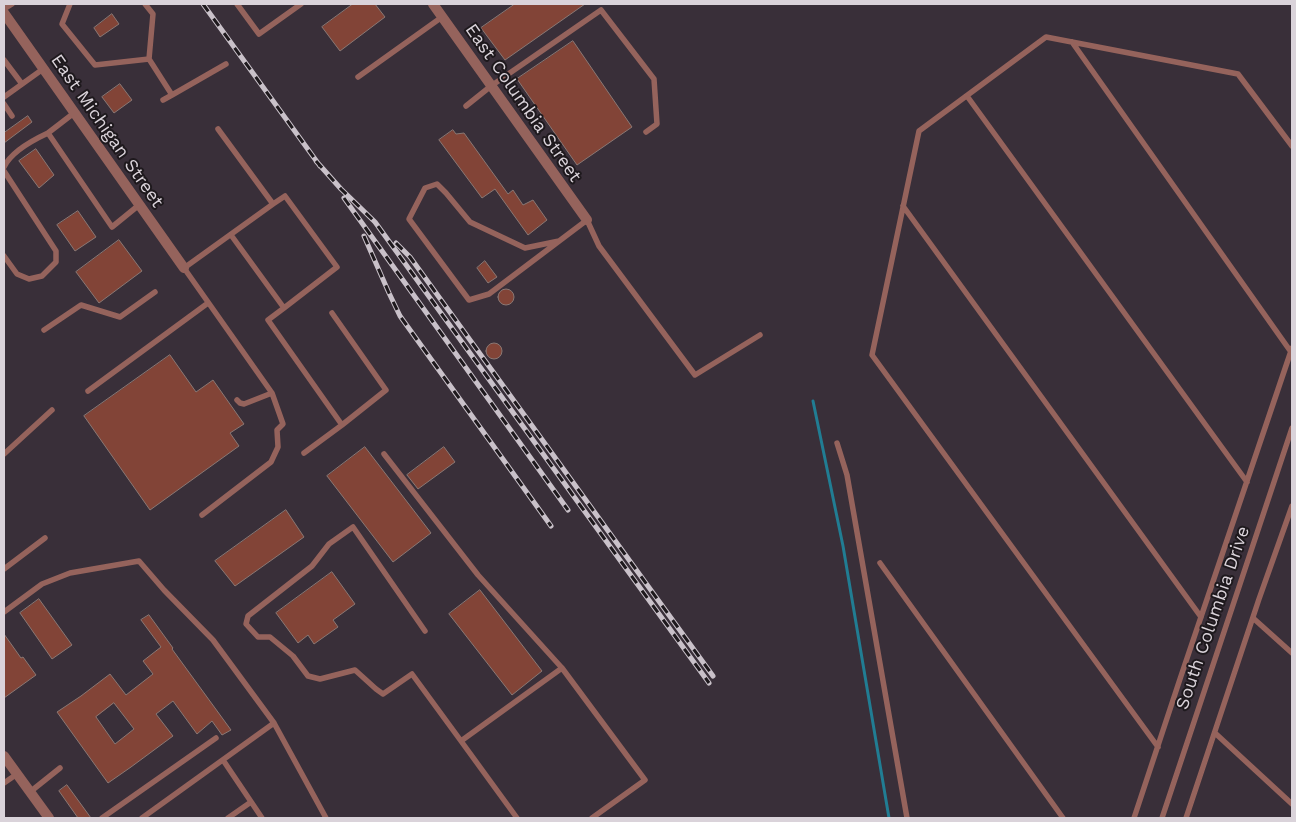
<!DOCTYPE html>
<style>
body{margin:0}
#map{position:relative;width:1296px;height:822px;overflow:hidden;background:#392f39;font-family:"Work Sans",sans-serif}
canvas{display:block}
.frame{position:absolute;inset:0;border:5px solid #dad3da;pointer-events:none}
</style>
<div id="map">
<canvas width="1296" height="822"></canvas>
<div class="frame"></div>
</div>
<script>
const c = document.querySelector('canvas').getContext('2d');
c.lineJoin = 'round';
function trace(path, color, width, dash) { c.strokeStyle = color; c.lineWidth = width; c.lineCap = dash ? 'butt' : 'round'; c.setLineDash(dash || []); c.stroke(path); }
function paint(path, color) { c.fillStyle = color; c.fill(path, 'evenodd'); }
function label(font, color, halo, rows, align = 'center') {
  c.font = font + ' "Work Sans",sans-serif'; c.lineWidth = 4; c.setLineDash([]); c.textBaseline = 'middle'; c.strokeStyle = halo; c.fillStyle = color; for (const [text, x, y, turn = 0] of rows) {
    c.save(); c.translate(x, y); c.rotate((+turn || 0) * Math.PI / 180); c.textAlign = isNaN(turn) ? turn : align; if (halo) c.strokeText(text, 0, 0); c.fillText(text, 0, 0); c.restore();
  }
}
trace(new Path2D(`
 M813,401L843,546L889,818`), '#217d93', 3);
const building = new Path2D(`
 M353,4H375L385,17L340,51L322,27Z
 M515,4H585L505,60L481,28Z
 M112,14L119,24L100,37L94,28Z
 M573,41L632,127L577,165L517,79Z
 M120,84L132,100L114,113L102,97Z
 M28,116L32,122L4,143V133Z
 M453,130L456,134L464,133L508,194L513,190L523,205L533,200L547,220L528,235L495,189L482,198L439,140Z
 M36,149L54,175L39,188L19,161Z
 M78,211L96,237L75,251L57,225Z
 M119,240L142,271L99,303L76,272Z
 M485,261L497,277L488,283L477,268Z
 M498 297a8 8 0 1 1 16 0a8 8 0 1 1-16 0Z
 M486 351a8 8 0 1 1 16 0a8 8 0 1 1-16 0Z
 M170,355L196,392L213,380L244,424L230,433L239,446L150,510L84,416Z
 M365,447L431,533L393,562L327,476Z
 M444,447L455,462L418,489L407,475Z
 M286,510L304,537L235,586L215,561Z
 M332,572L355,604L333,620L338,627L314,644L308,635L298,643L276,613Z
 M480,590L542,671L512,695L449,614Z
 M39,599L72,645L52,659L20,613Z
 M149,615L173,648L172,649L231,730L222,735L212,721L197,734L173,701L156,714L173,736L131,767L108,783L57,712L81,696L110,674L126,695L153,674L143,661L161,647L141,620ZM114,703L134,729L115,744L96,717Z
 M4,634L21,658L23,657L36,675L4,698Z
 M67,785L91,818H78L59,791Z`);
paint(building, '#824437');
trace(building, '#8a7874', 1);
trace(new Path2D(`
 M70,4L62,24L95,65L149,59
 M145,4L153,14L149,59L172,95L163,100
 M237,4L259,34L301,4
 M4,9L12,4
 M1072,42L1291,352
 M4,60L22,84
 M358,77L442,17
 M172,95L226,64
 M967,96L1247,482
 M4,97L43,69
 M4,104L12,116
 M466,106L491,86L601,10L654,79L657,124L646,132
 M74,113L48,133L112,227L139,205
 M4,167C11,152 33,140 48,133
 M4,171L56,251V262L42,276L29,279L17,274L4,256
 M273,204L285,196L337,267L284,308
 M903,206L1201,617
 M231,235L284,308L268,320L342,425L386,390L332,313
 M559,241L525,248L470,222L446,193L437,184L425,188L409,219L469,300L489,294L587,220L599,246L695,375L760,335
 M44,330L81,305L120,317L155,292
 M88,391L208,303
 M237,400L240,403L244,404L272,393
 M837,443L847,475L907,818
 M304,453L342,425
 M4,454L52,410
 M384,454L478,575L562,668L461,741L412,674L383,694L376,689L355,670L320,679L308,676L293,656L270,637H258L246,624L248,616L312,566L329,544L353,527L425,631
 M202,515L271,462L278,447L277,430L283,424L272,393L184,268L273,204L218,129
 M880,563L1063,818
 M4,569L45,538
 M4,612L42,584L70,573L139,561L164,590L213,640L274,723L142,818
 M1253,618L1292,653
 M562,668L645,780L592,818
 M274,723L326,818
 M1215,733L1292,804
 M461,741L517,818
 M1158,747L872,355L919,131L1046,37L1238,74L1292,146
 M223,760L262,818
 M4,783L17,774
 M30,792L60,768
 M102,818L216,738
 M228,818L251,802
 M1134,818L1180,679L1292,348
 M1162,818L1292,428
 M1186,818L1259,599L1292,506`), '#95635c', 5.5);
trace(new Path2D(`
 M433,4L587,220
 M4,13L184,268
 M4,756L49,818`), '#95635c', 10);
const rail = new Path2D(`
 M203,4L320,166
 M316,161L341,189L375,222L709,683
 M344,198L568,510
 M364,236L389,293L400,316L551,526
 M396,243L410,257L713,676`);
trace(rail, '#c9c1c9', 5);
trace(rail, '#1e191d', 3, [9]);
label('18px', '#dad3da', '#1e191d', [
 ["East Columbia Street",523,103,55],
 ["East Michigan Street",107,131,55],
 ["South Columbia Drive",1213,618,-71]
]);
</script>
